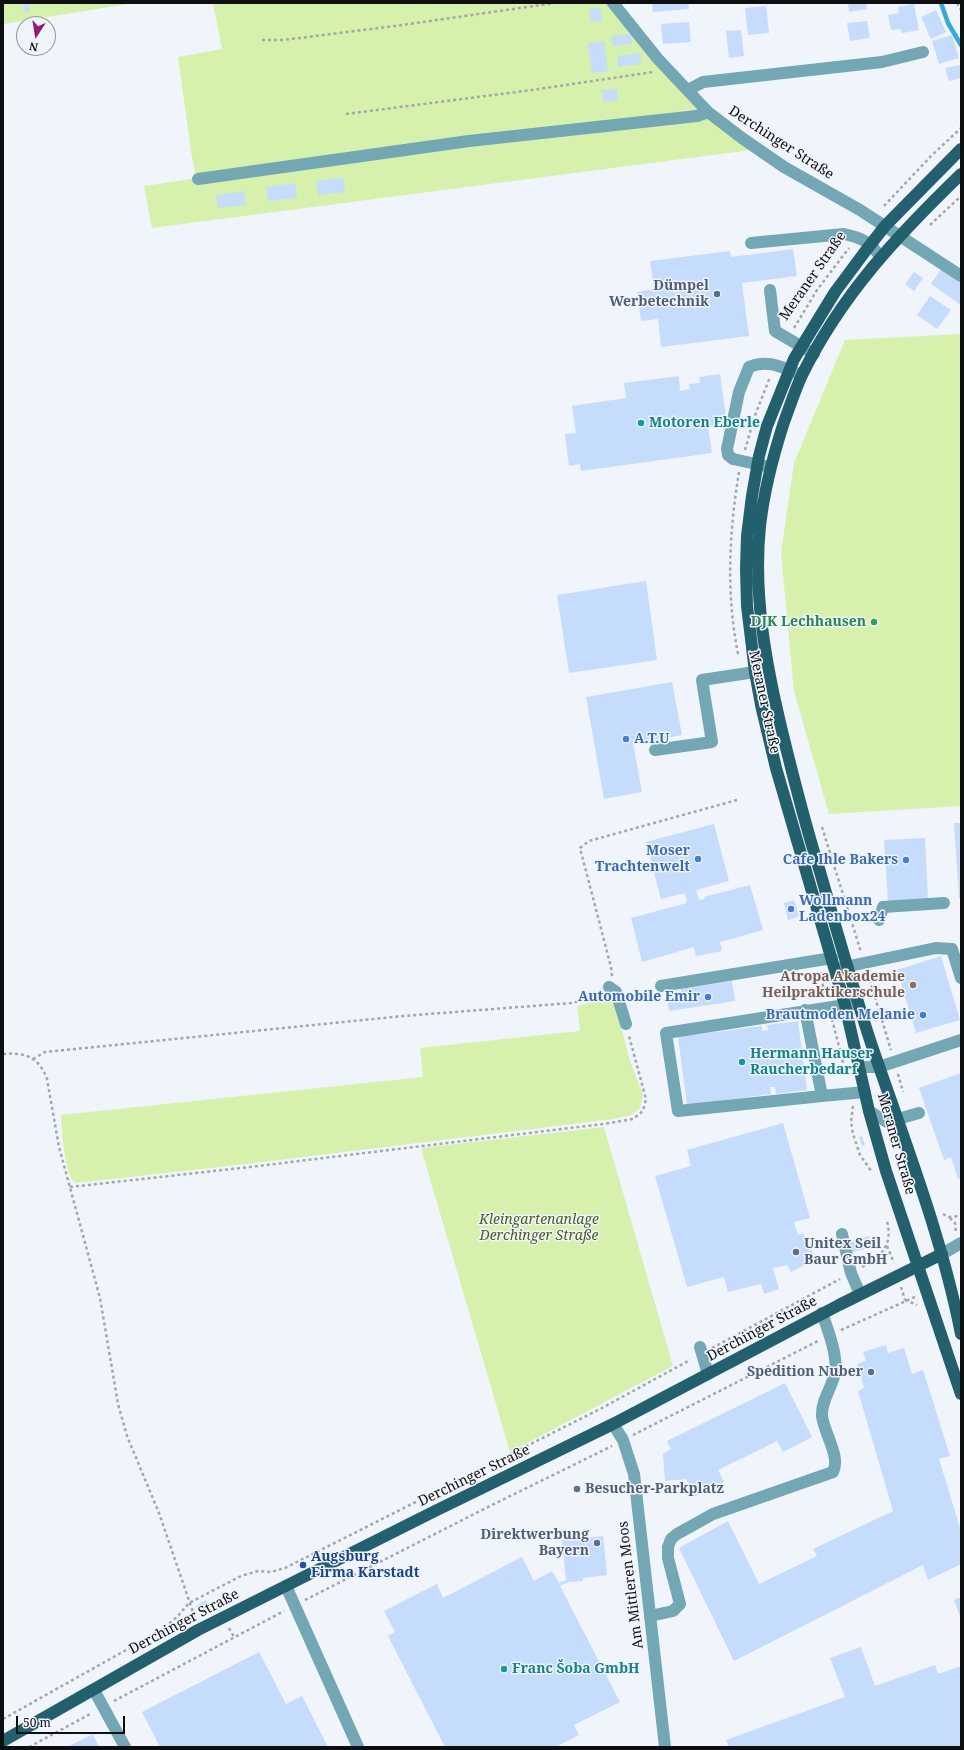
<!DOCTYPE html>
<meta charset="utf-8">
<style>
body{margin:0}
#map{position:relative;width:964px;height:1750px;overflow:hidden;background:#f0f4fb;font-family:"Noto Serif",serif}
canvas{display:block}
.frame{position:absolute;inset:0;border:4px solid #0d0f11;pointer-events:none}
.north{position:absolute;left:16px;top:16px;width:40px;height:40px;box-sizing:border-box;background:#f0f4fb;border:1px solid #95989d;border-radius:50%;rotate:192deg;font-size:11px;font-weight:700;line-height:16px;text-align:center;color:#0d0f11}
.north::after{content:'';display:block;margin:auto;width:14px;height:18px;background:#911b7a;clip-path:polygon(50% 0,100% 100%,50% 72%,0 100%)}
.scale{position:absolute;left:16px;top:1716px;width:109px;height:18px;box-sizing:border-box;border:2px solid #0d0f11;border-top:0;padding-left:5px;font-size:12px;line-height:14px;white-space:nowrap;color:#0d0f11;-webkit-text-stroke:3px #f0f4fb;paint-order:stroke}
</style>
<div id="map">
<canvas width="964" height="1750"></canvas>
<div class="frame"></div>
<div class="north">N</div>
<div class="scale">50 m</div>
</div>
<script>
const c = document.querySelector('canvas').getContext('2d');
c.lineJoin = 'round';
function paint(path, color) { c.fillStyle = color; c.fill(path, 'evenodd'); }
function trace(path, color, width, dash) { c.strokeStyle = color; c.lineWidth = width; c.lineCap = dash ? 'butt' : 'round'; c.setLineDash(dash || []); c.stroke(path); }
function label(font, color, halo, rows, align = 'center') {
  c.font = font + ' "Noto Serif",serif'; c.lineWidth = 3; c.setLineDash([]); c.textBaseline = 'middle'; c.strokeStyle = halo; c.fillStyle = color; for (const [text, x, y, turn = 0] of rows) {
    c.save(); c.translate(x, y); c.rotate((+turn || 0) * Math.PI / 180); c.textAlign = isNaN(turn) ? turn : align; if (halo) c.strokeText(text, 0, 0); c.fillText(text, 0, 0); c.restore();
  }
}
paint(new Path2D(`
 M3,3H134L3,24Z
 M213,3H613L751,150L152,228L144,186L197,178L192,158L178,57L222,49Z
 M961,334V806L829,814L794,691L781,553L794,463L845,340Z
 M614,998L629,1058L643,1095L640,1108L631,1115L614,1119L246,1164L76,1183C64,1176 62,1130 61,1115L423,1077L420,1048L580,1031L577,1006Z
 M604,1127L673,1366L510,1452L421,1148Z`), '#d6f1ac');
trace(new Path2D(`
 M941,3L948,23L961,45`), '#33aadf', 4.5);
paint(new Path2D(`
 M23,3H29L30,11L24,12Z
 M652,3H688L689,9L653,12Z
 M848,3H866L867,9L849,12Z
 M914,4L919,30L902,33L901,29L891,30L888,15L899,13L898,7Z
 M766,6L769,33L748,35L745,8Z
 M600,8L602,21L591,22L589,9Z
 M936,10L946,32L931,39L921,17Z
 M867,21L870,38L850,41L847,23Z
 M689,22L691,42L663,44L661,24Z
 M741,30L744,56L729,58L726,31Z
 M631,34L632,44L612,46L611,36Z
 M952,35L959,58L939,64L932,41Z
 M604,41L608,71L592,73L588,43Z
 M640,53L641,64L618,67L617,56Z
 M960,65L961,78L949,81L945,68Z
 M617,89L618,100L603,102L602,90Z
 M343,178L345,192L318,195L316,181Z
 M295,183L297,198L268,201L266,187Z
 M244,191L246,205L218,208L216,195Z
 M793,249L797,276L742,283L749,336L661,347L658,319L641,321L637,292L654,289L650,261L730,251L731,257Z
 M941,269L961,283V305L931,284Z
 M914,272L923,278L914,291L905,284Z
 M930,296L951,310L937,329L917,315Z
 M720,374L727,423L708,426L712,453L581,471L580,464L569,466L565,434L576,433L572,406L626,398L624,383L679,376L680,391L690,389L689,384L700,383L699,377Z
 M646,581L657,660L569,673L557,595Z
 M672,682L682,735L633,743L642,792L604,799L586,697Z
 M954,823H961V898H959Z
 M714,824L729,881L696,890L699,900L705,899L704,897L750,885L763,930L720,942L722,951L696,956L694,947L642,962L631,918L687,903L685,893L661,899L646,842Z
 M925,838L928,900L888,902L884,840Z
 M794,900L799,916L788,920L784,903Z
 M941,956L960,1020L916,1033L897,970Z
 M732,981L735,1001L669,1011L667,995L681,993V989Z
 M872,1014H875L878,1021L875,1022Z
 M798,1021L807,1090L776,1094L775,1087H770L771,1094L687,1105L678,1037L762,1026V1031L768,1030L767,1025Z
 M961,1073V1178L958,1179L951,1157L944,1160L919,1088Z
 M783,1123L810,1218L794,1222L798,1235L803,1233L816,1259L791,1272L787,1265L773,1268L779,1289L764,1294L761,1284L728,1292L724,1277L687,1287L655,1176L691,1166L687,1150Z
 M862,1136L865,1145L862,1146L859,1137Z
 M869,1236L872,1247L850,1253L847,1243Z
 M886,1345L888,1353L904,1348L912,1374L923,1370L950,1456L939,1459L961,1531V1564L928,1580L923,1565L734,1661L679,1548L728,1521L759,1584L817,1556L813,1549L893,1511L858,1391L864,1388L857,1364L866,1361L863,1352Z
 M785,1383L812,1437L783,1452L777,1441L718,1470L724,1482L695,1496L686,1479L665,1481L663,1454L671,1449L667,1441Z
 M603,1536L607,1575L583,1578V1581L569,1582L560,1586L620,1702L574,1725L579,1735L556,1747H445L388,1636L395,1632L384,1611L437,1584L443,1598L522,1557L534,1581L552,1571L559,1583L566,1580L562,1540Z
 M961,1597V1619L954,1600Z
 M206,1600L210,1609L200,1614L196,1606Z
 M861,1647L875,1686L935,1665L938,1674L961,1666V1747H729L726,1740L845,1697L830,1658Z
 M259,1652L286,1704L302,1696L328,1747H160L142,1712Z
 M93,1734L99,1747H67Z`), '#c5dcfc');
trace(new Path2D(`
 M957,3L961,10
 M262,40H283L395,26L555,3
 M346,114L532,90L653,72
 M884,206L931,156L961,128
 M930,225L961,196
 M794,328L817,290L849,248
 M745,450L754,418L770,377
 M738,654C726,593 729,533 739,472
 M822,827L861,952
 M820,972L825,995
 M868,974L891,1050
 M612,976L611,967L580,848L589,841L737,800
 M832,1019L845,1070
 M3,1054C25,1052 39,1057 47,1079L59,1147L100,1298L118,1404L127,1436L159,1513L195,1618
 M33,1059L45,1052L403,1016L571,1003L600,997
 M898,1074L903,1092
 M853,1106L851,1122L853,1134L860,1155L872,1172
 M70,1187L250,1167L603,1124L633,1119L643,1111L646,1099L629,1036
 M943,1214L949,1217L961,1216
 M950,1218L955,1223L956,1233
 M887,1246L894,1263
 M862,1267C882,1256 893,1245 887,1221
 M901,1287L905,1300
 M905,1300L917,1305
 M841,1330L915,1297
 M712,1348L840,1279
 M633,1435L818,1341
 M305,1600L490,1506L612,1446
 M229,1628L234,1637
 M114,1701L284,1611
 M3,1719L160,1631L177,1617L189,1603L241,1576L258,1571L271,1572L285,1568L602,1408L690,1360
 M29,1747L92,1713`), '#a3a7ac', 2.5, [3, 3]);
trace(new Path2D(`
 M613,3L658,59L708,112L742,138L784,167L860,210L961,276
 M688,90L703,82L882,62L923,52
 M198,179L469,141L697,116L708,112
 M751,243L844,234C863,238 869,242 880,256
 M770,290L775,331L814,354
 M770,467L733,459L728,455L727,449L739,392L749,367C767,359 782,367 799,374
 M655,750L712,742L702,680L755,672
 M879,920L883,907L944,903
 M835,969L936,948L952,949L961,978
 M661,986L832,958
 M609,987L616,992L626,1024
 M805,1010L822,1096L678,1111L666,1033L858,1003
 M860,1067H879L961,1040
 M822,1096L865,1092
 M869,1111L887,1122L919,1113
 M842,1234L851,1273L860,1294
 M942,1254L961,1243
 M700,1347L708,1374
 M613,1424L623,1440L634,1474L665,1747
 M286,1586L358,1747
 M650,1616L673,1611L680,1604L668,1558V1547L671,1539L677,1534L713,1514L833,1472C841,1457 824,1433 822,1416C821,1400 832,1388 835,1373C838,1356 828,1330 822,1313
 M94,1690L125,1747`), '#73a7b3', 12);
trace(new Path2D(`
 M961,149L885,226L867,249L835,292L794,359L767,426L759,456L752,496L747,536L746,569L747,606L755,672L761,705L776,768L845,1005L869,1111L886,1171L961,1394
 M961,174C897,236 842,294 802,375C795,390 790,406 784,422C773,456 764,491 760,526C753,595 766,665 782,731C793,776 804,821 818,865C836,927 853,990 874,1052C906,1145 942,1237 961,1334
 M3,1741L198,1630L435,1511L613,1424L839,1305L942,1254`), '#23606d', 12);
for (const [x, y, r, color] of [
 [717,294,4,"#5c6f8a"],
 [641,423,4,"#0f9aa8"],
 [874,622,4,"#2e9e5b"],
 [626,739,4,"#3f7fe0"],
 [698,859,4,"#3f7fe0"],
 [906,860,4,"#3f7fe0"],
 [791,909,4,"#3f7fe0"],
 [913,985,4,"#8d6e63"],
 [708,997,4,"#3f7fe0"],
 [923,1015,4,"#3f7fe0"],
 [742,1062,4,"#0f9aa8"],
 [796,1252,4,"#5c6f8a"],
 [871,1372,4,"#5c6f8a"],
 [577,1489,4,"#5c6f8a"],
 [597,1543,4,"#5c6f8a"],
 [303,1565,4,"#1a4fb4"],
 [504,1669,4,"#0f9aa8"]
]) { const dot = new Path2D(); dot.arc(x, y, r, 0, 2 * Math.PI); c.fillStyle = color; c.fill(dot); trace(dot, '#f0f4fb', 1.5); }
label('14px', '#0d0f11', '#f0f4fb', [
 ["Derchinger Straße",781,143,33],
 ["Meraner Straße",813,276,-55],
 ["Meraner Straße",764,702,78],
 ["Meraner Straße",896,1144,74],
 ["Derchinger Straße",762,1329,-28],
 ["Derchinger Straße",474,1476,-26],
 ["Am Mittleren Moos",631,1585,-97],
 ["Derchinger Straße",184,1622,-28]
]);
label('bold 14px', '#4e5e75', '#f0f4fb', [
 ["Dümpel",709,286],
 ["Werbetechnik",709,302],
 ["Unitex Seil",804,1244,"left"],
 ["Baur GmbH",804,1260,"left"],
 ["Spedition Nuber",863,1372],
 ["Besucher-Parkplatz",585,1489,"left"],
 ["Direktwerbung",589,1535],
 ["Bayern",589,1551]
], 'right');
label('bold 14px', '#0d838f', '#f0f4fb', [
 ["Motoren Eberle",649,423],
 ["Hermann Hauser",750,1054],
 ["Raucherbedarf",750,1070],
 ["Franc Šoba GmbH",512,1669]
], 'left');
label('bold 14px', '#27864d', '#f0f4fb', [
 ["DJK Lechhausen",866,622]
], 'right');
label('bold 14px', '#366cbe', '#f0f4fb', [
 ["A.T.U",634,739,"left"],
 ["Moser",690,851],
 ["Trachtenwelt",690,867],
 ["Cafe Ihle Bakers",898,860],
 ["Wollmann",799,901,"left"],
 ["Ladenbox24",799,917,"left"],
 ["Automobile Emir",700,997],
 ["Brautmoden Melanie",915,1015]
], 'right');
label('bold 14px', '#785e54', '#f0f4fb', [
 ["Atropa Akademie",905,977],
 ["Heilpraktikerschule",905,993]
], 'right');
label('italic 14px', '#485e1d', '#f0f4fb', [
 ["Kleingartenanlage",539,1220],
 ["Derchinger Straße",539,1236]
]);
label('bold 14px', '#164399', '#f0f4fb', [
 ["Augsburg",311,1557],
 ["Firma Karstadt",311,1573]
], 'left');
</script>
